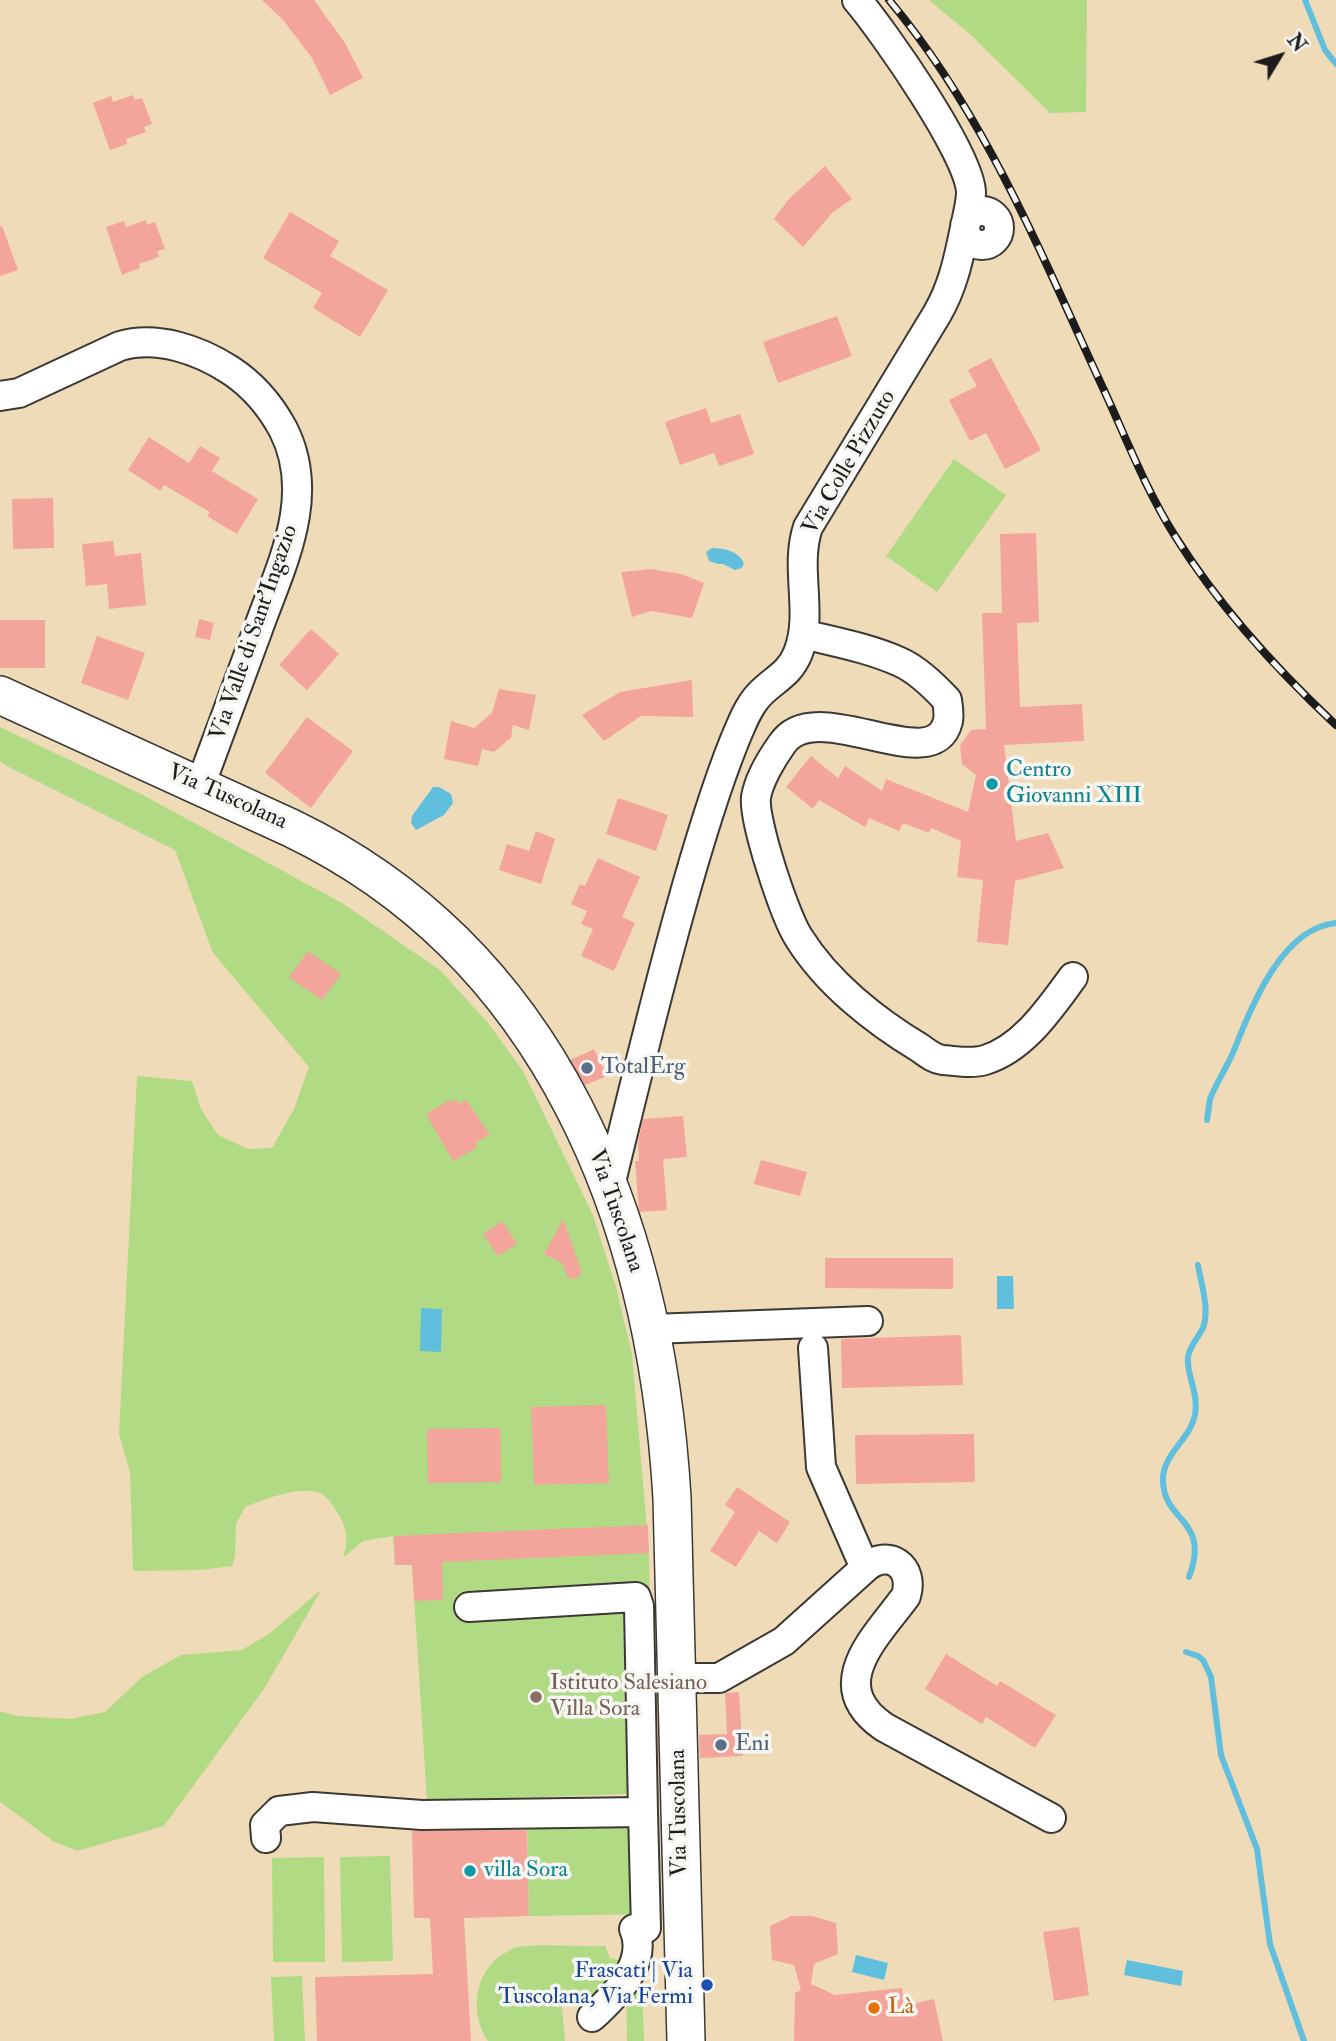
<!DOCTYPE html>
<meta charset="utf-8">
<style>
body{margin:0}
#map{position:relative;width:1336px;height:2041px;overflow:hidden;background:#f0dbb9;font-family:"IM FELL Double Pica",serif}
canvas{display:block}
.north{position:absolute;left:1245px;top:21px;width:70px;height:70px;-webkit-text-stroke:5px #f6f6f2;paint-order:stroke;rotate:52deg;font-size:19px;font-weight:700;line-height:28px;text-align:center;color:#1c1c1c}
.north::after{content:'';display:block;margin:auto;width:24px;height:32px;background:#1c1c1c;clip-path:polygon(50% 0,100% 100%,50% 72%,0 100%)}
</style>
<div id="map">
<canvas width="1336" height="2041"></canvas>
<div class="north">N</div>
</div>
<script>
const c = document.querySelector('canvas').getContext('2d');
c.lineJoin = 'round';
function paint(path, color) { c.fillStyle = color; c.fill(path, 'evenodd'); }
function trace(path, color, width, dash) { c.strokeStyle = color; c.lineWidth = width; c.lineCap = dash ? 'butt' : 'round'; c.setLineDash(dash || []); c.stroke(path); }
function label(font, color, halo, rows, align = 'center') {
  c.font = font + ' "IM FELL Double Pica",serif'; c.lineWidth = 7; c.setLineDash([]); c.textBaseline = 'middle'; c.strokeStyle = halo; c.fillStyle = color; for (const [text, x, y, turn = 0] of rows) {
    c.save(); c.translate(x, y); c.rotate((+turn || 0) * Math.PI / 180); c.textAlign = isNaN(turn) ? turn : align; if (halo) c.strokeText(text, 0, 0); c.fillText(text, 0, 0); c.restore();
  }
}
paint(new Path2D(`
 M929,0H1087L1086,112L1050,113L972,36Z
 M954,459L1006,495L937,592L886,556Z
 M0,727L141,794L342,903L440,970L488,1023L523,1071L593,1215L616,1287L632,1354L649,1553L652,1793L427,1801L412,1565H395L393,1536L363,1541L343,1558C348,1542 348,1531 340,1517C335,1509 331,1500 323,1495C305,1483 263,1500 245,1507L236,1524L235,1556L232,1566L200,1570L133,1571L130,1472L119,1434L137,1076L192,1081L201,1109L218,1135L248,1149L272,1148L294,1109L309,1067L213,953L175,850L5,765L0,761Z
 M322,1589L264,1689L164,1826L77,1851L53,1841L0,1802V1711L17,1716L70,1719L105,1712L142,1677L181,1655L242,1650L270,1633Z
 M527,1823H653L655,1914L529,1916Z
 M390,1856L393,1961L342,1962L340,1857Z
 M324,1857L325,1962H273L272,1858Z
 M605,1946L610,1958L622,1961L605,1993L561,1997L565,2041H488C469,2014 474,1972 503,1954C508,1952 512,1948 517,1947C543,1943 578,1947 605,1946Z
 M302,1976L305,2041H274L271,1977Z
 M639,1983L642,1988L644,2041H627L626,1987Z`), '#b1da85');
paint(new Path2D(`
 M712,548C724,548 738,551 744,563L742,568L735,570L723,564H718L709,561L706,552Z
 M433,787H439L451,794L453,803L444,815L416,830L411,823L412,816Z
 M997,1276H1013L1014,1309H997Z
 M421,1308L442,1309L441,1352L420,1351Z
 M856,1955L888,1963L884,1980L852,1972Z
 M1127,1960L1183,1971L1181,1986L1124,1975Z`), '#5fbfdd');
trace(new Path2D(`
 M1305,0L1325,50L1336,64
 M1207,1120L1210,1099C1216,1084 1225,1070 1232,1055C1250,1011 1280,928 1336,923
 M1189,1577C1211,1519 1164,1523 1163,1481C1162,1454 1190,1440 1195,1415C1199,1392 1186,1375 1188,1357C1190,1345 1198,1338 1203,1328C1210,1309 1201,1284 1198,1265
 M1186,1652L1198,1656L1203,1660L1211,1677L1221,1755L1257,1849L1270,1944L1304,2041`), '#5fbfdd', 6);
paint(new Path2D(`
 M262,0H314L345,43L363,78L330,95L312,58L283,20Z
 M133,95L135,100L142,98L152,124L144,127L146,132L126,139L127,144L110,150L93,103L111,96L113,102Z
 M825,166L852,199L833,212L803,247L774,219L788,200Z
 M290,212L339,241L330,256L388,290L360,337L313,308L322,293L263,258Z
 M146,220L147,225L155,222L165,249L157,251L159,257L139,264L140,268L122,275L106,227L124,221L126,227Z
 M2,226L18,270L0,276V227Z
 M837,316L852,356L778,383L763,342Z
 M991,358L1041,450L1005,469L986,433L970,441L949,400L977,386L968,370Z
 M706,408L711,423L740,414L754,454L719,466L714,453L680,465L665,422Z
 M149,437L189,463L200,446L220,458L212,471L258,499L237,534L207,516L210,512L164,485L160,491L128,470Z
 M53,498L54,548L13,549L12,499Z
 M1036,533L1039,622L1017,623L1020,707L1082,704L1084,741L1004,745L1016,841L1048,833L1064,868L1015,881L1008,945L977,942L983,880L957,877L961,841L931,828L929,833L903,823L899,831L869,818L865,827L819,800L813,809L786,787L811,756L838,778L845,766L882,791L886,779L968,812L976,775L962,764L960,745L971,730L986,729L982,613H1002L1000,534Z
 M113,541L115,556L141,553L146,605L109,609L107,584L86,586L82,544Z
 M651,569L681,574L704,583L692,618L651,611L632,617L621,572Z
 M199,619L214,623L210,640L195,637Z
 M0,620H45V668H0Z
 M311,629L339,654L307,690L279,665Z
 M97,636L145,653L128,700L81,683Z
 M692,680L693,717L641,716L604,741L582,715L620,692Z
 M499,689L536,695L529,730L513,725L511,738L494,752L482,749L478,766L444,759L451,721L474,728L492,713Z
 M307,717L353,751L311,808L265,773Z
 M618,798L668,815L656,851L606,834Z
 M536,831L555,839L541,884L499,870L507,844L529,851Z
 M598,858L640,877L622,917L635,923L614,971L581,956L593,929L581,924L587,911L571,904L580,884L585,886Z
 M308,951L341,974L322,1000L289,977Z
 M594,1049L607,1076L585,1085L570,1060Z
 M456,1099L459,1104L466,1100L490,1135L475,1143L478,1147L453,1161L426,1114L450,1100L451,1102Z
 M683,1116L687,1157L663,1159L667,1210L639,1212L635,1161H639L638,1142L643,1119Z
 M761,1160L807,1172L800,1196L754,1184Z
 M563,1219L582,1272L576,1279L568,1278L562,1263L544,1254Z
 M502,1221L517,1244L498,1256L483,1234Z
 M825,1258H953V1289L825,1288Z
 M961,1335L963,1385L842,1388L841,1339Z
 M606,1405L609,1483L534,1485L531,1407Z
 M500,1428L501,1482L428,1483L427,1429Z
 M974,1434L975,1482L856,1484L855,1435Z
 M737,1487L790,1522L777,1543L759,1531L736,1567L710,1551L735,1512L725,1505Z
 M648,1525L649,1553L442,1562L443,1600L414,1601L412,1565H395L394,1536Z
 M946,1654L997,1686L1000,1681L1056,1715L1035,1748L986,1717L982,1724L925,1689Z
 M739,1692L743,1756L700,1758L699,1735L727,1734L725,1693Z
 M527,1830L529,1916L464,1918L471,2041H317L315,1977L433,1974L430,1918H414L412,1831Z
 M791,1916H812L836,1923L838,1954L814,1964L811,1984L835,1995L902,1988L904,2006L934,1999L943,2041H794L795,1993L801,1990L794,1965L772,1960L770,1926Z
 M1079,1927L1089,1995L1054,2001L1043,1932Z`), '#f3a59b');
const minor = new Path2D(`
 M965 228a17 17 0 1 1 34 0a17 17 0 1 1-34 0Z
 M0,396L19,393L120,346C157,335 199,350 230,370C253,385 270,405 283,429C318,497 280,567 257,632C238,683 219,735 200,786
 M803,634C835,642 869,648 900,662C918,670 934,686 947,700C948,706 949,715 948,721C933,781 816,692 782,744C772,758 759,780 756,797C753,820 785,917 799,938C827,983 875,1021 920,1048C927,1053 934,1059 943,1060C957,1061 972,1064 985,1060C1024,1048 1050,1008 1073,977
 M610,1186C632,1095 654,1004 679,914C695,856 712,797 734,742C741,726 747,708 759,695C774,679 789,675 798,653C814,613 794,568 808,527L937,314C954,285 959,256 966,223C968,213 971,202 971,192C969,153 884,32 857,0
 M651,1329L868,1321
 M865,1568C888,1548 915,1566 906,1596C876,1637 823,1685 884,1727L1051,1818
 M469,1607L636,1597L639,1606L643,1812
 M676,1678H719L784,1641L865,1568L821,1467L813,1348
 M266,1838L265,1825L279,1811L313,1807L422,1815L643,1812L646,1928
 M592,2017C615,1996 649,1962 634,1929`);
const major = new Path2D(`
 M0,695L291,828C553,954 656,1223 672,1498L686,2041`);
trace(minor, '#3c3934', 32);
trace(major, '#3c3934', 40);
trace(minor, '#fff', 28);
trace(major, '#fff', 37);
const rail = new Path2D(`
 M889,0C985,114 1041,254 1103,388C1126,438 1146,490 1175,536C1219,606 1276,669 1336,725`);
trace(rail, '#1c1c1c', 8);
trace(rail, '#f6f6f2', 5, [16]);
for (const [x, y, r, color] of [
 [992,784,7,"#0f9aa8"],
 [587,1068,7,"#5c6f8a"],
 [536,1697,7,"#8d6e63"],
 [721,1745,7,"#5c6f8a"],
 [470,1871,7,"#0f9aa8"],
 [707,1985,7,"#1a4fb4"],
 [874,2008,7,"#e8710a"]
]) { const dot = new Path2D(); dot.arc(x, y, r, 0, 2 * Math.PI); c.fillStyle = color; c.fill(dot); trace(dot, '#f6f6f2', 2.5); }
label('23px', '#1c1c1c', '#f6f6f2', [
 ["Via Colle Pizzuto",850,463,-60],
 ["Via Valle di Sant'Ingazio",255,633,-71],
 ["Via Tuscolana",227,798,24],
 ["Via Tuscolana",615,1211,71],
 ["Via Tuscolana",680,1813,-91]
]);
label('23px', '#0d838f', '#f6f6f2', [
 ["Centro",1006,771],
 ["Giovanni XIII",1006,797],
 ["villa Sora",484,1871]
], 'left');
label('23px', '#4e5e75', '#f6f6f2', [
 ["TotalErg",601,1068],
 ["Eni",735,1745]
], 'left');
label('23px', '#785e54', '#f6f6f2', [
 ["Istituto Salesiano",550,1684],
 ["Villa Sora",550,1710]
], 'left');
label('23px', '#164399', '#f6f6f2', [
 ["Frascati | Via",693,1972],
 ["Tuscolana, Via Fermi",693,1998]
], 'right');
label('23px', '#c56008', '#f6f6f2', [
 ["Là",888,2008]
], 'left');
</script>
